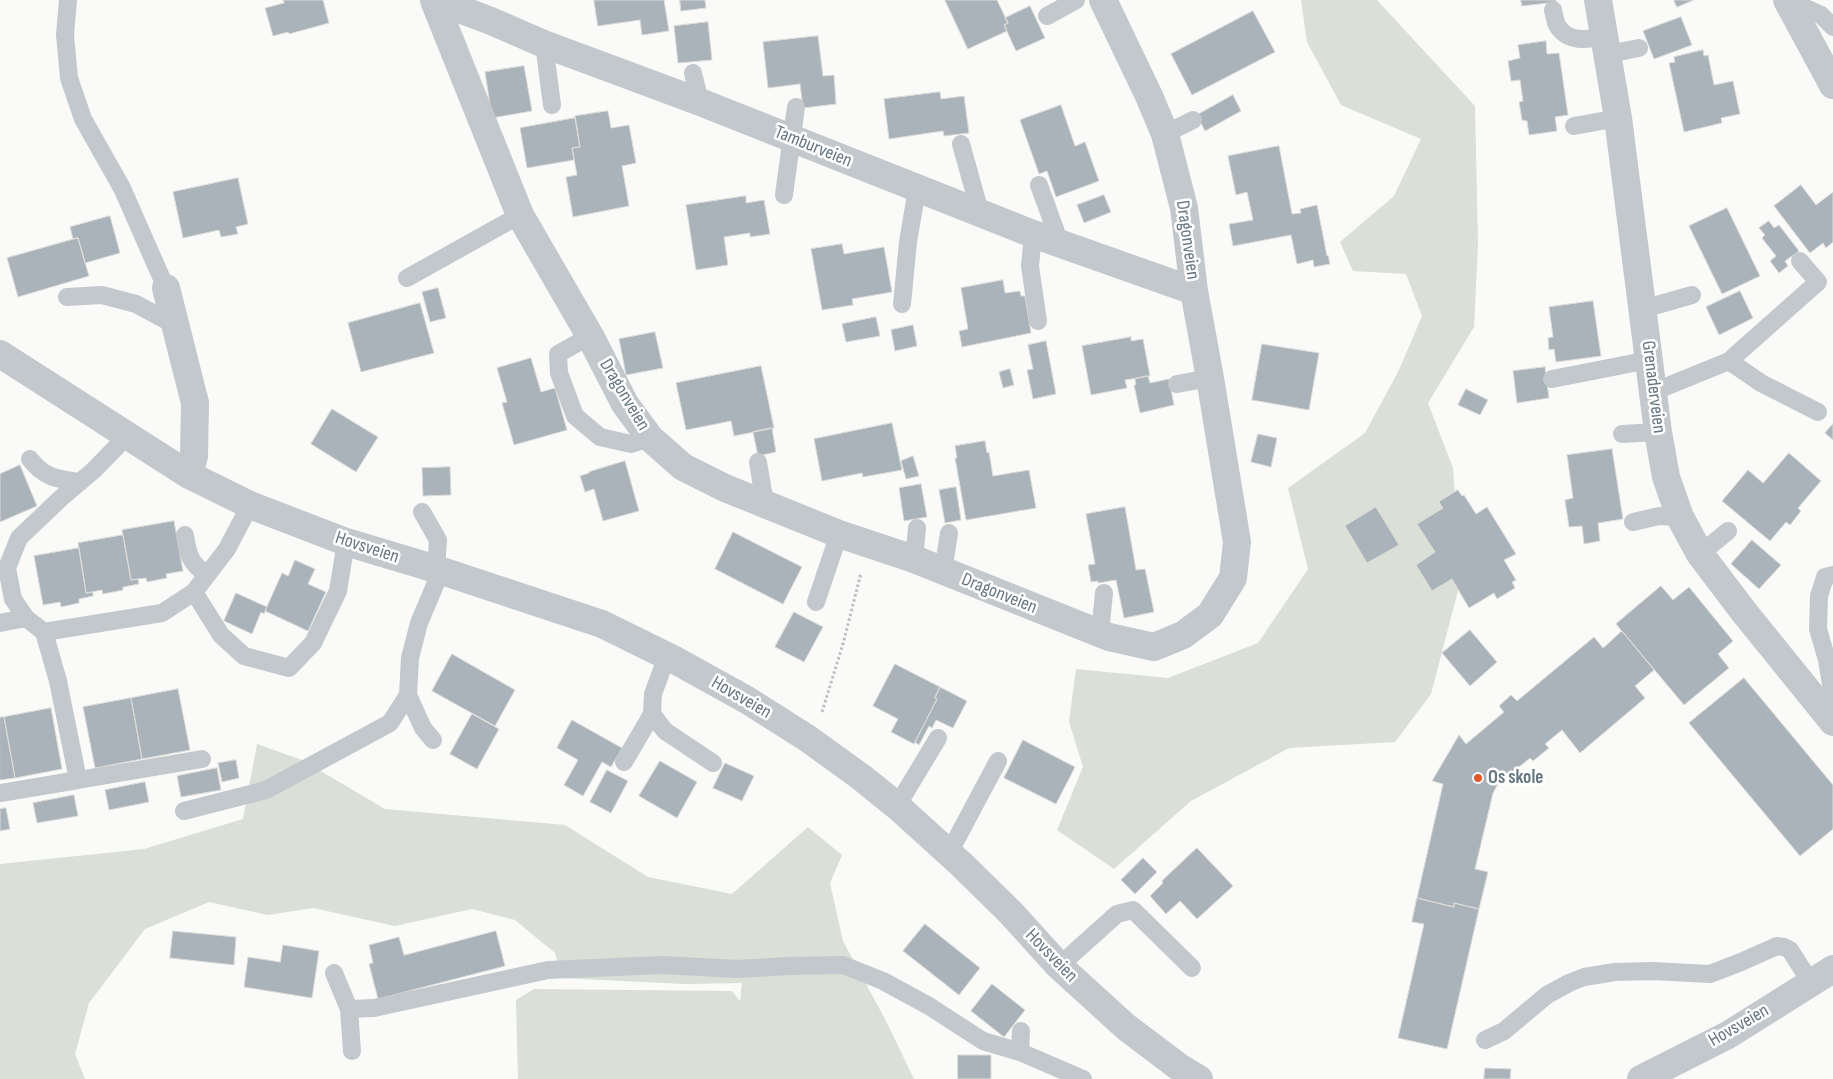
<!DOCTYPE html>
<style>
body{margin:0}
canvas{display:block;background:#fafaf8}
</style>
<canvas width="1833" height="1079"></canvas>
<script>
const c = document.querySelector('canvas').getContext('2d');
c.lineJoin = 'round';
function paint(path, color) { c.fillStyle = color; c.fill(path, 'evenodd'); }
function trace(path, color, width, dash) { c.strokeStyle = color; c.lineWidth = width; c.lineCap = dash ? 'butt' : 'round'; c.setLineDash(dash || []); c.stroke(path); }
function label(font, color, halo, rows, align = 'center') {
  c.font = font + ' "Sofia Sans Condensed",sans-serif'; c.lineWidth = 5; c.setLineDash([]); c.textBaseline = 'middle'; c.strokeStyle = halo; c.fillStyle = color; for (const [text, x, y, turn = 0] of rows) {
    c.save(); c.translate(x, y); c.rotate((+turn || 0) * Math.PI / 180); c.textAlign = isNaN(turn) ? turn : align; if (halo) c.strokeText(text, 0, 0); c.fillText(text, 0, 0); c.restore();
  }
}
paint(new Path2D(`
 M1301,0H1377L1475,106L1478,243L1474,327L1428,403L1453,468L1461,579L1431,694L1395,742L1289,748L1191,801L1114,869L1057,830L1083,767L1069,722L1076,669L1168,678L1258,643L1308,569L1288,488L1365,433L1399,370L1422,316L1406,274L1353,271L1340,242L1394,196L1421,139L1341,105L1307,42Z
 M257,744L302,760L385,809L565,825L648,877L732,894L808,827L842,855L830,883L843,941L886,1021L914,1079H518L516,1000L534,989L732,991L740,1001L742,983L685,984L562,978L555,953L515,920L472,909L395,926L313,908L268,915L209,902L145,929L89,1003L75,1054L85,1079H0V864L144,849L243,819Z`), '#dadfd7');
const building = new Path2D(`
 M283,0H323L329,23L289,34L288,32L273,36L265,8L284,3Z
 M594,0H664L669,31L642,35L640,20L598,26Z
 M680,0H705L706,8L681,11Z
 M945,0H997L1008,23L1004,25L1007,31L968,49Z
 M1521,0H1556V2L1522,6Z
 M1674,0H1694L1677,7Z
 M1030,6L1045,38L1016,51L1004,25L1008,23L1005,18Z
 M1253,11L1275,52L1192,95L1171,54Z
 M1681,17L1692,45L1654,59L1643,31Z
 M708,22L712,60L678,63L674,26Z
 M818,36L823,76L834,75L836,104L803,108L800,84L768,88L763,42Z
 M1546,41L1547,54L1559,53L1568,115L1555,117L1557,131L1529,135L1527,121L1522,120L1519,102L1523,101L1520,80L1511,81L1508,61L1520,58L1518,45Z
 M1703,50L1704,56L1708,55L1714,85L1733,81L1740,114L1721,118L1722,123L1684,132L1669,63L1675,62L1674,57Z
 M524,66L532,111L492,118L485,72Z
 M940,92L941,99L964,96L969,133L944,136L943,131L889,139L884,99Z
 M1233,95L1241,111L1205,131L1197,115Z
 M1061,105L1075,146L1085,142L1099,181L1056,197L1047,171L1039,174L1020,120Z
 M608,111L611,128L629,125L636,163L622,166L629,206L573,217L566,177L577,175L572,148L580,147L575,116Z
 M575,118L580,147L572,148L574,160L527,168L520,128Z
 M1279,146L1292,214L1301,213L1300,209L1317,205L1327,256L1328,255L1330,264L1314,267L1313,260L1297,264L1291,235L1233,246L1229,224L1253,220L1247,192L1236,195L1228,156Z
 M238,178L248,224L236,227L238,234L221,237L219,230L183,238L173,192Z
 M1801,185L1816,205L1833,192V242L1826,248L1823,243L1810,253L1774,206Z
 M1104,195L1111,212L1084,223L1077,205Z
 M746,196V203L764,200L770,234L750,237V233L724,237L728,265L696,270L686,205Z
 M1727,208L1760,276L1722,294L1689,226Z
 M110,216L120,253L85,263L78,238L73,239L70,227Z
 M1769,221L1774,228L1779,225L1799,251L1785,261L1788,266L1779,273L1770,261L1776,256L1762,238L1765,235L1759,228Z
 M78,238L89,276L18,297L7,258Z
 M842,244L844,254L884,247L892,292L852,299L853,305L822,310L811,249Z
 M1003,280L1005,293L1020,291L1021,296H1025L1031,333L962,347L959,331L968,329L961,288Z
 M438,288L446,318L430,322L422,292Z
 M1740,291L1753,318L1719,335L1706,307Z
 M1593,301L1601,356L1556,362L1554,349L1549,350L1548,338L1553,337L1549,307Z
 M420,303L434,353L361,372L348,323Z
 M876,317L880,336L846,342L842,324Z
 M913,325L917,346L895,351L891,330Z
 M655,332L663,368L626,375L619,339Z
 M1131,337V341L1143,339L1150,376L1125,380L1127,388L1091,395L1082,346Z
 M1046,341L1056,394L1033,399L1027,370L1033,369L1028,345Z
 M1262,344L1319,353L1309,410L1252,400Z
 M531,358L541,392L555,388L567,430L514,445L502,403L507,402L497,368Z
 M761,366L774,428L734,436L731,421L686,430L676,383Z
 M1545,367L1549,398L1517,403L1513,371Z
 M1010,369L1014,385L1003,388L999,372Z
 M1148,376L1150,383L1169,379L1174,405L1140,413L1134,385H1136L1135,379Z
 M1466,389L1488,400L1480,415L1458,405Z
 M332,409L378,437L356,472L311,444Z
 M892,423L902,470L863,477L862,473L822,481L814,439Z
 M1833,424V440L1825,433Z
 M772,428L776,452L758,456L753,432Z
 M1258,434L1277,438L1271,467L1251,462Z
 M985,441L987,453L989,452L993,476L1029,470L1036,508L966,520L955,458H957L955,446Z
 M1612,449L1623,519L1598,523L1600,541L1584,544L1582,526L1569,527L1565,500L1573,498L1567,455Z
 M1789,453L1821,481L1798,508L1801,511L1790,525L1786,522L1770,541L1722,501L1748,470L1763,483Z
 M913,456L919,476L906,479L901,461Z
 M625,461L639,511L603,521L594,489L585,492L580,476L589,473V472Z
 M20,465L37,506L0,522V474Z
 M450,467L451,495L423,496L422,468Z
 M921,484L927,517L904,521L899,488Z
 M956,487L961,520L945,523L939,490Z
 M1458,490L1462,496L1464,495L1476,514L1487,507L1516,554L1504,560L1516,580L1512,582L1515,588L1497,599L1494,593L1469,608L1452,579L1432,591L1416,565L1435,552L1417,524L1443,508L1439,502Z
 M1125,507L1136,570L1145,569L1154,612L1124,618L1116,580L1098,583V581L1091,582L1088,565L1095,564L1086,514Z
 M1376,507L1399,545L1367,563L1345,526Z
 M174,521L183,571L166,574L167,578L147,582L146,578L131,580L122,530Z
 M733,532L802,567L783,604L715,569Z
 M123,535L131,580L138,579L139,584L123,587V590L103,594L102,590L86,593L78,543Z
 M1752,540L1781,565L1759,589L1731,564Z
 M79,548L86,593L93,592V596L79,599V603L61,607L60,602L43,605L34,556Z
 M295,560L315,569L308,584L326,592L308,631L265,611L282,573L288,576Z
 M1661,586L1673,600L1689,587L1733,641L1718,654L1729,668L1684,705L1616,624Z
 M236,593L267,607L264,614L261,612L252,634L224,621Z
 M794,612L823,627L804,662L775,647Z
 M1470,630L1497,662L1470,686L1442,653Z
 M1622,631L1654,670L1635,686L1645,698L1580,753L1562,730L1545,744L1549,748L1533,761L1530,758L1498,784L1493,793L1475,869L1488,872L1479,909L1454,903V907L1417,898L1443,784L1432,781L1459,735L1466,744L1504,712L1499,706L1511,695L1517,701L1594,637L1603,648Z
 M452,654L515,690L495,726L432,691Z
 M895,664L940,687L935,698L937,699L914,744L891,732L898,719L873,706Z
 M1744,678L1833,785V829L1800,856L1689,723Z
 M940,687L967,701L953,728L936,720L932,728L929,726L919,745L915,742L937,699L935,698Z
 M178,689L190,750L142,759L131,698Z
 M131,698L142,759L95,768L83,707Z
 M51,708L62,769L15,778L4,717Z
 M472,714L499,729L477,769L450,754Z
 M0,717H4L15,778L0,780Z
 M572,720L622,748L611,767L602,762L583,796L564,785L578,760L557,748Z
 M1023,740L1075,767L1056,804L1004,778Z
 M236,760L239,778L222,782L218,763Z
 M660,761L697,782L677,818L639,796Z
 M725,763L754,776L742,801L713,788Z
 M217,768L221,790L181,797L177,776Z
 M607,770L628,781L611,813L590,802Z
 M145,782L149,802L109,810L105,790Z
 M74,795L78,816L37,823L33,803Z
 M6,808L10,829L0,831V809Z
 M1197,848L1233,886L1197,919L1180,901L1166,914L1150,896L1163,883L1162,881Z
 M1143,858L1157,872L1135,894L1121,880Z
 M1417,898L1454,907V903L1479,909L1447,1049L1398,1038L1424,924L1412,922Z
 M925,924L980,968L959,995L903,951Z
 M173,931L236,937L234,965L170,958Z
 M496,931L505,966L378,999L369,964L373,963L369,945L399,937L404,955Z
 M283,945L319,951L312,998L244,987L248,957L280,962Z
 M992,984L1025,1010L1004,1037L971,1011Z
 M958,1055H991V1079H958Z
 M1485,1068L1511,1069L1510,1079H1484Z`);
paint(building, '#aab3b9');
trace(building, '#dcdcda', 1);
trace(new Path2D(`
 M822,712L843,644L861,573`), '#bbbfc2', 3, [2.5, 2.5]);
trace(new Path2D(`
 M68,0L65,35L69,78L83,119L122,188L166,288
 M1788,0L1821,15L1833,27
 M1553,10C1554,14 1555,21 1557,25C1567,43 1588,40 1604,36
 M1047,16L1076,0
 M544,44L552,105
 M1608,54L1639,48
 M693,73L700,102
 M1574,126L1618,118
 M1165,134L1193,120
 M961,144L980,212
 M1039,185L1060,243
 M784,195L796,107
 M1033,234L1030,266L1038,321
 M407,278L520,215
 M67,297L102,295L136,304L175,325
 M902,304L908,242L917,189
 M1643,309L1692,295
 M590,336L558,354L559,373L575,416L600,437L631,444L650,438
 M1729,361L1761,383L1818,412
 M1552,379L1649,360
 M1177,384L1210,378
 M1653,392L1729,361L1818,282L1800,261
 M1622,434L1658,432
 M128,435L94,470L61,498L19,538L7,568L13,599L26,618L44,632L162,613L194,592L227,549L250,505
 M30,459C44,478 58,479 80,482
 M758,462L765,504
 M422,512L438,540L436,569
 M1633,522L1659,516L1680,517
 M185,535C188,555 190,563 207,575
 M1700,554L1728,531
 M914,559L917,528
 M943,571L949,533
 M194,592L221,635L244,656L289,668L313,643L338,591L346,542
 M816,602L839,534
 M0,623L26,618
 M44,632L58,681L78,780L202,759
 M1100,633L1104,593
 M667,656L653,694L652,714L665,731L713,763
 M1827,715L1832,690L1827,660L1818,629L1819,596L1825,577L1833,575
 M433,740L423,728L408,695L410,658L419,623L441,571
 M624,762L652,714
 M0,793L78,780
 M897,806L938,738
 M184,811L266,790L390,723L408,695
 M949,853L998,761
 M1059,966L1117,914L1133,910L1192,968
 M334,973L349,1009L374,1008L548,970L661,965L738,969L789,966L843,965L883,981L929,1006L983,1041L1020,1052L1083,1079
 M349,1009L352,1051
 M1485,1040L1504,1031L1547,995L1569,983L1584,977L1615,972L1652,971L1710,974L1741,962L1777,946L1784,947L1790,950L1811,983
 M1020,1052L1021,1031`), '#c3c8cc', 18);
trace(new Path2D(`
 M434,0L435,3L459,9L491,21L544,44L700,102L1033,234L1194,291
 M1598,0L1618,118L1658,432L1666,477L1680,517L1700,554L1744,612L1833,722
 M1787,0L1833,85
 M435,3L520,215L590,336L625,404L650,438L683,467L725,488L839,534L914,559L1109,637L1154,647L1183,635L1210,615L1233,578L1237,542L1210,378L1194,291L1184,208L1165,134L1149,96L1103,0
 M166,288L195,403L194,456L189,475
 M0,354L189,475L250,505L346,542L436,569L602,624L673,659L747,700L807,738L861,777L897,806L961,864L1011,913L1059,966L1126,1027L1179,1067L1199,1079
 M1641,1079L1728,1035L1833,969`), '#c3c8cc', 28);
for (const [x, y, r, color] of [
 [1478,778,5,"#e4572e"]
]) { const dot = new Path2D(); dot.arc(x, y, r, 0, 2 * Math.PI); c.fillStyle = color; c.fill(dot); trace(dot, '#fff', 2); }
label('19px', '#657683', '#fff', [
 ["Tamburveien",813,147,22],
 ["Dragonveien",1187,240,82],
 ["Grenaderveien",1653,387,83],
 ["Dragonveien",624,395,59],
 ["Hovsveien",367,548,18],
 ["Dragonveien",999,594,22],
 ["Hovsveien",741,698,30],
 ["Hovsveien",1051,956,46],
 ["Hovsveien",1739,1026,-30]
]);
label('bold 19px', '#657683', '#fff', [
 ["Os skole",1488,778]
], 'left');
</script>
